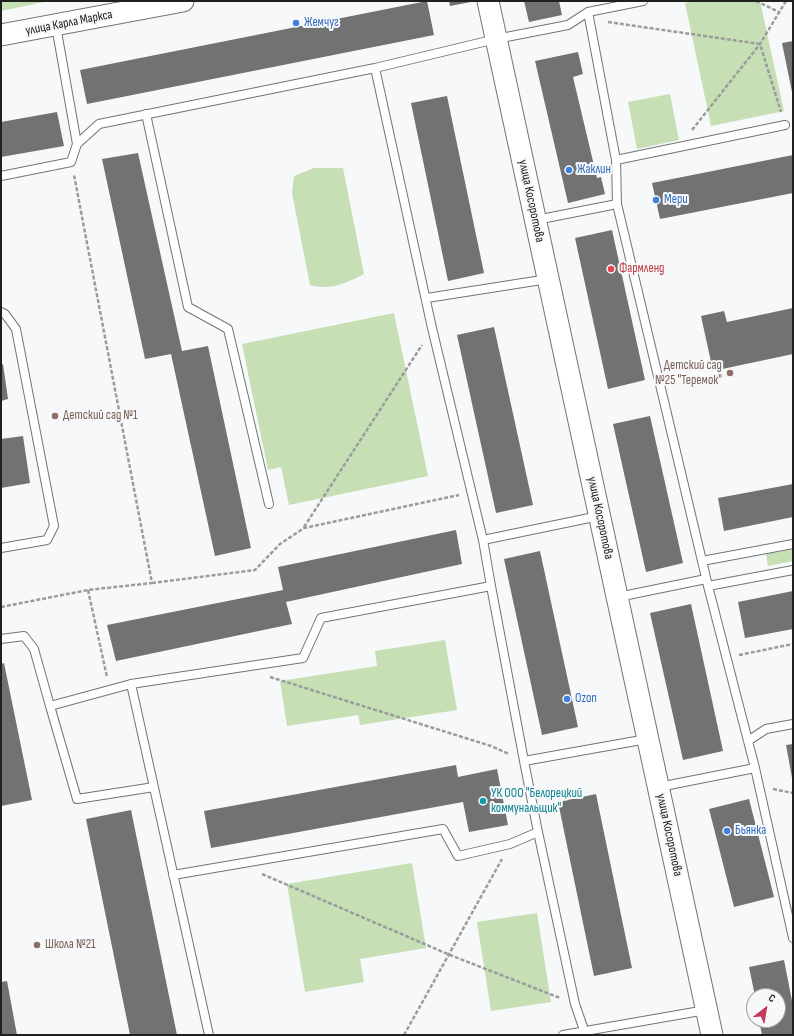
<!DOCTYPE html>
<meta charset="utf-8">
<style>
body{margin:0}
#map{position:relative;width:794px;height:1036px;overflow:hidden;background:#f7f8fa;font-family:"Sofia Sans Condensed",sans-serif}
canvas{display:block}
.frame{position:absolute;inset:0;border:2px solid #202021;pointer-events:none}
.north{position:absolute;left:746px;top:988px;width:40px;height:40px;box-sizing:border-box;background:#f7f8fa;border:1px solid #a1a2a3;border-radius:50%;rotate:31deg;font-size:11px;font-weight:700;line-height:16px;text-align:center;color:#202021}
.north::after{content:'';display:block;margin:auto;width:14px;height:18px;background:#c73759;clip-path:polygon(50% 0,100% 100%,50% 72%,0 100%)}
</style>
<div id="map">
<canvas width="794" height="1036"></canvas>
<div class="frame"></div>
<div class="north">С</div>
</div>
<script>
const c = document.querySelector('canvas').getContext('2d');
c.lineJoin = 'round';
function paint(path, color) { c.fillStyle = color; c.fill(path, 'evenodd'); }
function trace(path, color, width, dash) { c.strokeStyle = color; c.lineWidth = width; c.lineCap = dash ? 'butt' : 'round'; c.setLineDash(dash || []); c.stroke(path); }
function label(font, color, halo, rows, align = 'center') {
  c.font = font + ' "Sofia Sans Condensed",sans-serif'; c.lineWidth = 4; c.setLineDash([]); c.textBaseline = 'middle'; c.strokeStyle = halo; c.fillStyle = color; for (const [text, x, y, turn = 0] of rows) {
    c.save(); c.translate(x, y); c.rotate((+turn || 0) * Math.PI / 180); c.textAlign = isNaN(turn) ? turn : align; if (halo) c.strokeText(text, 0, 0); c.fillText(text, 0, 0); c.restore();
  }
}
paint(new Path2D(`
 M1,1H49L1,11Z
 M695,1H760L784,111L711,126L685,3Z
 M670,94L679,140L637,149L628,102Z
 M314,168H343L364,274C346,283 331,291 310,285L292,193L294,176Z
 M394,313L428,476L289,505L281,467L268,470L242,344Z
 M793,549V561L768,566L766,554Z
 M445,640L457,710L360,725L358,715L287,726L280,681L377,666L375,651Z
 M412,863L426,948L360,959L364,982L305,992L287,884Z
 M537,913L551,1002L491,1011L477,922Z`), '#c6dfb4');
paint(new Path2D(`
 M427,1L434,35L87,104L80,70Z
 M449,1H471V2L450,6Z
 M524,1H559L562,15L529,22Z
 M793,41V92H792L782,43Z
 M578,52L583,74L573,77L597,178L601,177L605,194L568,203L535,61Z
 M447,96L484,273L448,281L411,103Z
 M57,112L64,146L1,157V122Z
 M138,153L182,351L208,346L251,548L215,556L171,354L145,359L102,159Z
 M793,155V193L660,219L652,183Z
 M612,230L645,380L608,389L575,238Z
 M793,308V354L713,371L701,316L724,311L727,322Z
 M494,327L533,505L496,513L457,335Z
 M3,364L8,399L1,401V365Z
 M650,416L683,563L646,572L613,424Z
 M23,436L30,483L1,488V439Z
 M793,484V517L724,531L718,498Z
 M456,530L462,564L286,602L292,624L116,661L107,625L283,590L278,567Z
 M540,551L578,727L542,735L504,559Z
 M793,591V629L745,638L738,602Z
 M691,604L723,751L683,760L650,613Z
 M4,663L32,800L1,806V664Z
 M793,744V777L792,778L786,745Z
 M456,765L458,777L497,769L508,825L469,832L463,802L211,848L204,811Z
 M596,794L632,968L594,976L558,802Z
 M749,799L774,897L734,907L709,809Z
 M131,810L177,1035H130L86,819Z
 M784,960L793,1006V1035H762L759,1020H778V996H755L749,967Z
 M7,981L17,1035H1V982Z`), '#727273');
const service = new Path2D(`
 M56,26L77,144L99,124L375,68L496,39L568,25L588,12L643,1
 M375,68L432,328L483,540
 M146,114L188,307L228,329L269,504
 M616,160L785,125
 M1,176L71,162L77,144
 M617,204L708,586L755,768
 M536,220L617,204L616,160L588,12
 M427,298L548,279
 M1,312L5,314L16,329L54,526L47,540L1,548
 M702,561L793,544
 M491,586L524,761L647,739
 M708,586L793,570
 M618,597L706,579
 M1,639L24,636L34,649L50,706L131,684L303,658L321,618L491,586L483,540L599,516
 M131,684L209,1035
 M50,706L77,799L154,787
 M748,741L766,729L793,724
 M659,787L755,768L793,938
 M538,832L575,1004L584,1030
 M173,875L443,829L458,856L510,844L538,832L524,761
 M563,1035L706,1010`);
const tertiary = new Path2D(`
 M488,1L712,1035
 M1,35L183,1`);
trace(service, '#737476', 10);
trace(tertiary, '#737476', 23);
trace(new Path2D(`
 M756,1L779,12
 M608,22L760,44L781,112
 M692,130L760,44L786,1
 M304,527L422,345
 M152,583L255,570L280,544L304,528L459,495
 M88,590L107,677
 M1,607L88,590L152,583L74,175
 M739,655L793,644
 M270,677L491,746L509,754
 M773,789L793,793
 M262,874L450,955L560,998
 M404,1035L502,859`), '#9b9c9d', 2.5, [4, 2]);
trace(service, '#fff', 8);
trace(tertiary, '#fff', 21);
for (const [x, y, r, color] of [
 [296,23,4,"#3f7fe0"],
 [569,170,4,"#3f7fe0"],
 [656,200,4,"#3f7fe0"],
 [611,269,4,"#e0444e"],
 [730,373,4,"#8d6e63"],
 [55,416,4,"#8d6e63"],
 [567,699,4,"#3f7fe0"],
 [483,801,4,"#0f9aa8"],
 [727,831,4,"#3f7fe0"],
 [37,945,4,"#8d6e63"]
]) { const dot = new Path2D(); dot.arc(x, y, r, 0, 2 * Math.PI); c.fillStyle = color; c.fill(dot); trace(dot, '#f7f8fa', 1.5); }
label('13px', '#202021', '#f7f8fa', [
 ["улица Карла Маркса",69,23,-11],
 ["улица Косоротова",531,201,78],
 ["улица Косоротова",600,518,78],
 ["улица Косоротова",669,835,78]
]);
label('13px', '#366cbe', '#f7f8fa', [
 ["Жемчуг",304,23],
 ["Жаклин",577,170],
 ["Мери",664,200],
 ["Ozon",575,699],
 ["Бьянка",735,831]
], 'left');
label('13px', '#be3a42', '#f7f8fa', [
 ["Фармленд",619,269]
], 'left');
label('13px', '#785e54', '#f7f8fa', [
 ["Детский сад",722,366,"right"],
 ["№25 \"Теремок\"",722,381,"right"],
 ["Детский сад №1",63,416],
 ["Школа №21",45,945]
], 'left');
label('13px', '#0d838f', '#f7f8fa', [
 ["УК ООО \"Белорецкий",491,794],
 ["коммунальщик\"",491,809]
], 'left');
</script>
